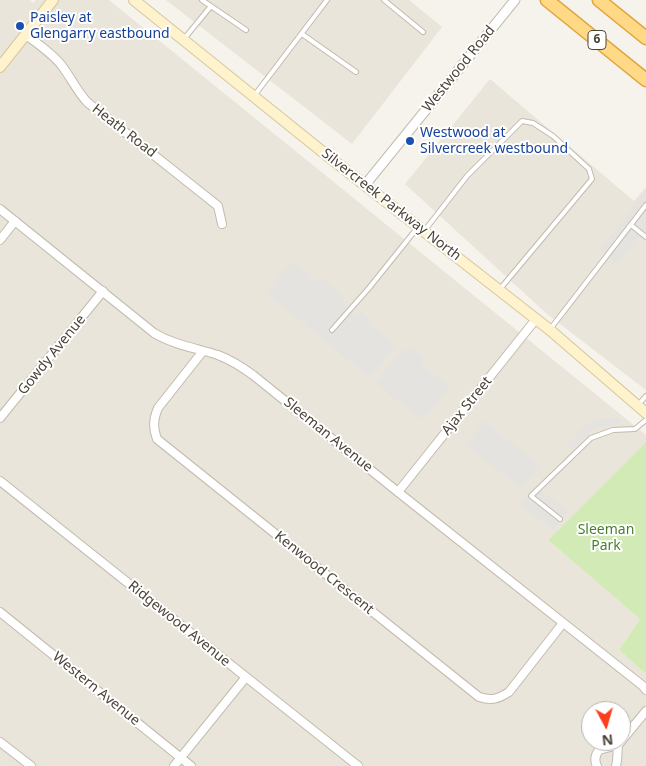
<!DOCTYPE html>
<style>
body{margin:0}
#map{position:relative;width:646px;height:766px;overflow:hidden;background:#f6f3ec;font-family:"Noto Sans",sans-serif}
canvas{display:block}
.north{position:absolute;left:581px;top:701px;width:50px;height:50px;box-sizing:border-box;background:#fff;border:1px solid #b7b4b0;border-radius:50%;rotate:174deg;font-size:14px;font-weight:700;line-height:20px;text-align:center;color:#4b4439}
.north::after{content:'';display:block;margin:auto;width:18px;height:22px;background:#fc3f1d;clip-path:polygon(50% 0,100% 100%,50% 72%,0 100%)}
</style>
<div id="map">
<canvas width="646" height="766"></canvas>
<div class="north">N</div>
</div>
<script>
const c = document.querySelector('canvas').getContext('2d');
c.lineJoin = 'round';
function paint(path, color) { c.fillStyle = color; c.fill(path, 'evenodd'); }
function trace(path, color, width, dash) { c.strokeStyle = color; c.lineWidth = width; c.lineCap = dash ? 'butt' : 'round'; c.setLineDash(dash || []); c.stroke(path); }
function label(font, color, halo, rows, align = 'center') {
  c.font = font + ' "Noto Sans",sans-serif'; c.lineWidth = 4; c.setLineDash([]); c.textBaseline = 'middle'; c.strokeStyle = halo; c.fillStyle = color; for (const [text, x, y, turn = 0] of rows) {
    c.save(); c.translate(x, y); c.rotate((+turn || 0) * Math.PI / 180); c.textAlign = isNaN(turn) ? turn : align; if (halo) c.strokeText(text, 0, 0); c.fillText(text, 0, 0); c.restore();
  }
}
paint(new Path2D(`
 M0,0H30L33,3L36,0H109L646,435V442L548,540L640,619L619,650L646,674V766H0ZM591,711H621V741H591Z
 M166,0H409L442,27L352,144Z
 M490,79L634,201L646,187V390L547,314L405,184Z`), '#eae5da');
paint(new Path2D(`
 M646,442V674L619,650L640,619L548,540Z`), '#d2eab5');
paint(new Path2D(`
 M646,191V237L641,233L617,264L600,250Z
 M291,262L310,274L313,280L316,282L320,278L345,297L341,302L356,316L361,311L372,320L368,326L370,327H373L395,345L370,377L266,293Z
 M410,347L426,359L422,364V367L450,386L433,409L427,413L422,419L375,383L405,348L408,350Z
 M619,417L620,423L593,429L573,449L567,446L586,425L597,419Z
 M485,421L540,466L521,489L466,445Z
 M534,486L568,511L554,530L520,505Z`), '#e5e3e0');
const service = new Path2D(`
 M202,0L246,30
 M384,0L423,32
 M302,34L356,72
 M184,39L211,6
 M254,96L327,0
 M631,225L646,237
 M425,230L467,176L522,121L533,123L553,136L589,169L592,179L500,289
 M551,328L646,205
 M332,330L369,288L418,227
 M639,404L646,396
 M560,519L531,496L591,438L613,430L635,429L646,420`);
const minor = new Path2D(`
 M26,35C38,44 53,54 62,66C71,78 77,91 87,102L218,206L222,224
 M0,209L154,333C174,345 196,348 218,355C231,360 242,367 253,375L398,492L643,686L646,690
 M0,240L15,221
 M203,351L158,408C153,420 153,427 157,439L479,697C492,701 498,699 509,692L563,623
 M0,418L103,291
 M0,481L246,677L358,766
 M398,492L536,319
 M0,612L191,766
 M0,742L31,766
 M174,766L246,677
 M597,766C594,760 595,755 599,750L618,745
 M616,766L617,761L618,745L646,711`);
const tertiary = new Path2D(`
 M365,185L515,0`);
const secondary = new Path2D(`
 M134,0L329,157L550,330L646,413
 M0,67L53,0`);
const trunk = new Path2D(`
 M547,0L646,80
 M599,0L646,38`);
trace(service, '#c2bbae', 6);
trace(minor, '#c2bbae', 10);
trace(tertiary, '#c2bbae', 11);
trace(secondary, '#d6c79b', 12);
trace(trunk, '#e0a43c', 15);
trace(service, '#fff', 4);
trace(minor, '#fff', 8);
trace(tertiary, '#fff', 9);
trace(secondary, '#fff3cd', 10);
trace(trunk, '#ffd985', 12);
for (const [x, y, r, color] of [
 [20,26,5,"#1a4fb4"],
 [410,141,5,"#1a4fb4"]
]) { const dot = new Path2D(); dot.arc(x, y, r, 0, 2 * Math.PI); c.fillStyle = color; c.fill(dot); trace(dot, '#fff', 2); }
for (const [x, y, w] of [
 [597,40,18]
]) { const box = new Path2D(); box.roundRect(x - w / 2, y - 9.5, w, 19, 4); c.fillStyle = '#fff'; c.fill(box); trace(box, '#4b4439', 1); }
label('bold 12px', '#4b4439', null, [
 ["6",597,40]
]);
label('14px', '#164399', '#fff', [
 ["Paisley at",30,18],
 ["Glengarry eastbound",30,34],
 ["Westwood at",420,133],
 ["Silvercreek westbound",420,149]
], 'left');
label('14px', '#4b4439', '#fff', [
 ["Westwood Road",459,69,-51],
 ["Heath Road",124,131,38],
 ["Silvercreek Parkway North",391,205,38],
 ["Gowdy Avenue",52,355,-51],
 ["Ajax Street",467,406,-51],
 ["Sleeman Avenue",328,435,39],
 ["Kenwood Crescent",324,573,39],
 ["Ridgewood Avenue",179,624,39],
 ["Western Avenue",96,689,39]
]);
label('14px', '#4a7f2a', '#fff', [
 ["Sleeman",606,530],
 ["Park",606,546]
]);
</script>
